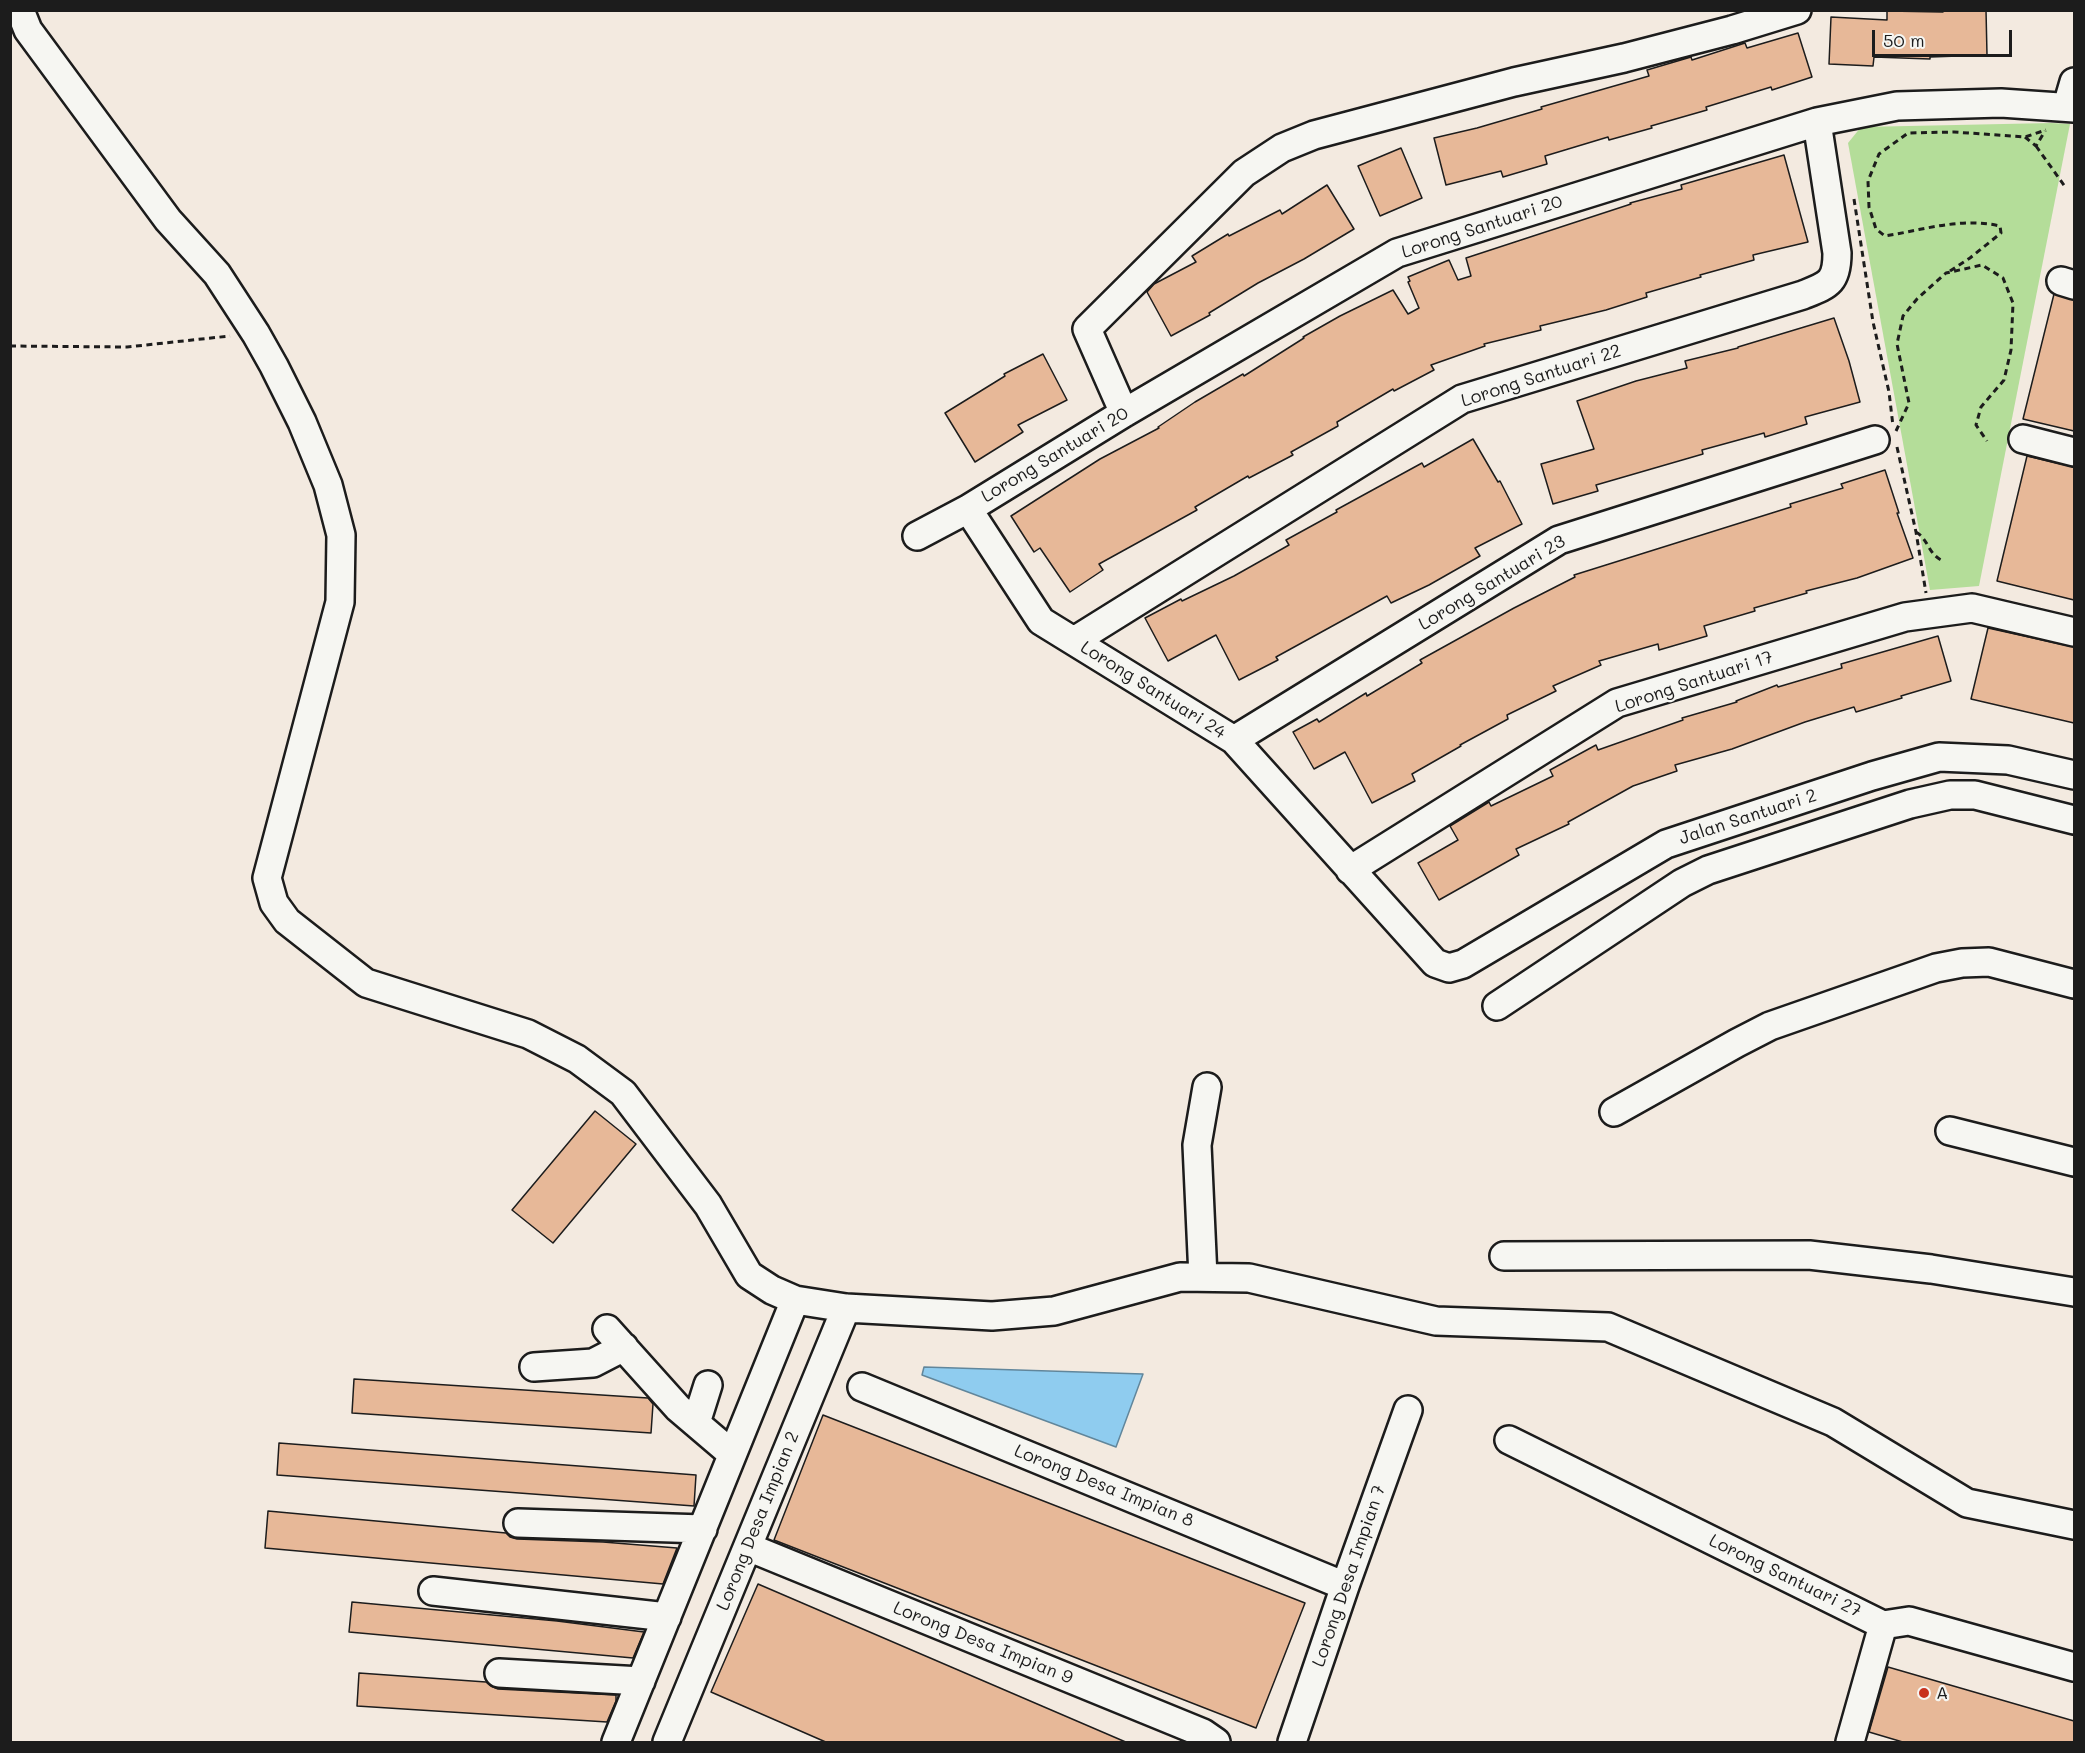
<!DOCTYPE html>
<style>
body{margin:0}
#map{position:relative;width:2085px;height:1753px;overflow:hidden;background:#f3eae0;font-family:Mali,sans-serif}
canvas{display:block}
.frame{position:absolute;inset:0;border:12px solid #1c1c1c;pointer-events:none}
.scale{position:absolute;left:1872px;top:30px;width:140px;height:27px;box-sizing:border-box;border:3px solid #1c1c1c;border-top:0;padding-left:8px;font-size:18px;line-height:21px;white-space:nowrap;color:#1c1c1c;-webkit-text-stroke:4px #f6f6f2;paint-order:stroke}
</style>
<div id="map">
<canvas width="2085" height="1753"></canvas>
<div class="frame"></div>
<div class="scale">50 m</div>
</div>
<script>
const c = document.querySelector('canvas').getContext('2d');
c.lineJoin = 'round';
function paint(path, color) { c.fillStyle = color; c.fill(path, 'evenodd'); }
function trace(path, color, width, dash) { c.strokeStyle = color; c.lineWidth = width; c.lineCap = dash ? 'butt' : 'round'; c.setLineDash(dash || []); c.stroke(path); }
function label(font, color, halo, rows, align = 'center') {
  c.font = font + ' Mali,sans-serif'; c.lineWidth = 4.5; c.setLineDash([]); c.textBaseline = 'middle'; c.strokeStyle = halo; c.fillStyle = color; for (const [text, x, y, turn = 0] of rows) {
    c.save(); c.translate(x, y); c.rotate((+turn || 0) * Math.PI / 180); c.textAlign = isNaN(turn) ? turn : align; if (halo) c.strokeText(text, 0, 0); c.fillText(text, 0, 0); c.restore();
  }
}
paint(new Path2D(`
 M2051,123L2070,124L1979,586L1930,590L1848,143L1861,127Z`), '#b4dd99');
const water = new Path2D(`
 M924,1367L1143,1374L1116,1447L922,1375Z`);
paint(water, '#8fccef');
trace(water, '#61869b', 1.5);
const building = new Path2D(`
 M1943,10H1986L1987,55L1930,57V59L1874,57L1873,66L1829,64L1831,17L1887,20V11L1943,12Z
 M1798,33L1812,77L1772,90L1771,87L1706,107L1707,110L1651,126L1652,128L1609,140L1608,137L1545,156L1547,164L1503,177L1501,171L1446,185L1434,138L1477,128L1542,109L1541,107L1649,76L1647,70L1691,57L1692,60L1745,43L1747,48Z
 M1401,148L1422,198L1380,216L1358,166Z
 M1784,155L1808,242L1753,255L1754,260L1700,275L1701,277L1646,293L1647,297L1606,310L1540,326L1541,330L1484,344L1485,346L1431,365L1434,370L1394,391L1393,389L1337,422L1338,426L1291,452L1293,455L1249,478L1248,476L1195,507L1197,510L1099,564L1103,570L1070,592L1040,548L1034,552L1011,516L1100,459L1159,428L1158,427L1195,402L1243,374L1244,376L1304,338L1303,337L1340,316L1393,290L1408,314L1419,308L1408,282L1410,281L1408,277L1449,260L1458,280L1471,276L1466,258L1631,204L1630,203L1682,189L1681,185Z
 M1327,185L1354,229L1304,259L1258,283L1209,313L1210,315L1171,336L1147,292L1154,284L1196,262L1192,256L1228,234L1229,236L1280,210L1282,214Z
 M2054,294L2074,300V431L2023,419Z
 M1834,318L1849,361L1860,402L1805,417L1807,424L1765,437L1764,433L1702,450L1703,454L1596,485L1598,491L1553,504L1541,464L1594,449L1577,401L1636,381L1687,368L1685,361L1738,348V347Z
 M1043,354L1067,400L1018,425L1023,432L975,462L945,413L1005,376L1004,374Z
 M1473,439L1498,482L1500,481L1522,524L1475,548L1480,556L1429,585L1391,603L1387,596L1276,657L1278,660L1239,680L1216,635L1168,661L1145,618L1181,599L1182,601L1234,576L1289,545L1286,540L1337,512L1336,510L1422,463L1424,467Z
 M2027,456L2074,467V600L1997,581Z
 M1885,470L1899,513H1897L1913,558L1857,578L1806,591L1807,593L1754,608L1755,611L1704,626L1707,636L1659,650L1658,644L1599,661L1601,665L1553,686L1556,691L1507,715L1508,719L1460,745L1461,746L1412,774L1415,781L1372,803L1345,752L1314,769L1293,732L1317,719L1319,722L1366,693L1367,696L1422,663L1420,660L1514,608L1575,577L1574,575L1791,507L1790,504L1843,488L1841,484Z
 M1988,628L2074,647V723L1971,699Z
 M1938,636L1951,681L1901,696L1902,698L1856,712L1854,707L1805,722L1732,749L1675,765L1677,771L1633,786L1568,822L1569,824L1516,849L1519,855L1439,900L1418,863L1458,840L1450,826L1489,802L1491,806L1553,776L1550,770L1596,745L1598,750L1683,720L1682,718L1737,702L1736,701L1777,685L1778,687L1842,668L1841,664Z
 M595,1111L636,1144L553,1243L512,1210Z
 M354,1379L648,1398L653,1404L651,1433L352,1413Z
 M823,1415L1305,1603L1256,1728L774,1540Z
 M279,1443L696,1475L694,1506L277,1475Z
 M268,1511L506,1533L510,1537L517,1539L603,1542L677,1548L663,1584L265,1548Z
 M758,1584L1128,1743H828L711,1692Z
 M352,1602L557,1621L644,1632L633,1658L349,1632Z
 M1888,1667L2074,1721V1743H1906L1869,1732Z
 M359,1673L486,1682L491,1686L498,1689L616,1695V1701L607,1722L357,1706Z`);
paint(building, '#e7b898');
trace(building, '#1c1c1c', 1.5);
const minor = new Path2D(`
 M20,10L28,30L168,220L217,274L256,334L274,366L302,422L328,485L341,535L340,602L267,878L274,903L287,921L366,983L528,1034L577,1059L623,1093L708,1205L749,1275L772,1290L795,1300L846,1308L992,1316L1054,1311L1180,1277L1249,1278L1436,1321L1608,1327L1833,1422L1967,1503L2074,1525
 M2067,106L2074,82
 M2061,281L2074,285
 M1124,413L1087,329L1244,173L1282,148L1314,135L1514,82L1624,58L1732,30L1797,10
 M2023,439L2074,452
 M968,509L1041,621L1234,740L1435,963L1449,968L1463,964L1666,844L1872,776L1939,757L2008,760L2074,775
 M917,536L968,509L1124,413L1397,253L1817,122L1897,106L2001,103L2074,108
 M1074,641L1462,399L1803,295C1828,285 1837,283 1837,253L1817,122
 M1234,740L1559,540L1875,440
 M1350,870L1617,703L1905,617L1972,608L2074,632
 M1497,1006L1682,883L1708,870L1910,804L1950,795H1975L2074,820
 M1614,1112L1737,1043L1770,1026L1936,968L1962,963L1989,962L2074,984
 M1950,1131L2074,1162
 M1504,1256L1809,1255L1931,1269L2074,1292
 M1203,1277L1197,1145L1207,1087
 M607,1329L678,1408L732,1454
 M534,1367L593,1363L624,1347
 M862,1387L1345,1586
 M696,1423L708,1385
 M1509,1440L1883,1625L1909,1621L2074,1667
 M518,1523L703,1529
 M748,1547L1203,1733L1216,1742
 M433,1591L667,1617
 M499,1673L641,1681
 M616,1742L795,1300
 M667,1742L846,1308
 M1292,1742L1345,1586L1408,1410
 M1850,1742L1883,1625`);
trace(minor, '#1c1c1c', 32);
trace(new Path2D(`
 M2025,137L2036,146L2045,131
 M2036,146L2066,188
 M1854,199L1873,322L1889,392L1893,426
 M1950,271L1970,258L2001,233L2000,226C1961,217 1923,230 1885,236L1876,229L1869,207L1868,181L1879,154L1908,133L1954,132L2025,137L2046,130
 M10,346L127,347L230,336
 M1896,431L1909,403L1897,344L1903,316L1917,299L1946,273L1982,265L2003,278L2013,303L2011,350L2004,380L1981,407L1976,425L1987,441
 M1897,447L1916,532L1926,593
 M1916,532C1928,539 1928,553 1941,560`), '#1c1c1c', 3, [6, 4.5]);
trace(minor, '#f6f6f2', 27);
for (const [x, y, r, color] of [
 [1924,1693,6,"#c8321e"]
]) { const dot = new Path2D(); dot.arc(x, y, r, 0, 2 * Math.PI); c.fillStyle = color; c.fill(dot); trace(dot, '#f6f6f2', 2); }
label('18px', '#1c1c1c', '#f6f6f2', [
 ["Lorong Santuari 20",1482,227,-18],
 ["Lorong Santuari 22",1541,376,-18],
 ["Lorong Santuari 20",1055,455,-31],
 ["Lorong Santuari 23",1492,583,-31],
 ["Lorong Santuari 17",1694,682,-18],
 ["Lorong Santuari 24",1153,690,32],
 ["Jalan Santuari 2",1748,817,-18],
 ["Lorong Desa Impian 8",1104,1486,22],
 ["Lorong Desa Impian 2",758,1521,-68],
 ["Lorong Desa Impian 7",1349,1576,-71],
 ["Lorong Santuari 27",1785,1576,26],
 ["Lorong Desa Impian 9",983,1643,22]
]);
label('18px', '#1c1c1c', '#f6f6f2', [
 ["A",1936,1693]
], 'left');
</script>
